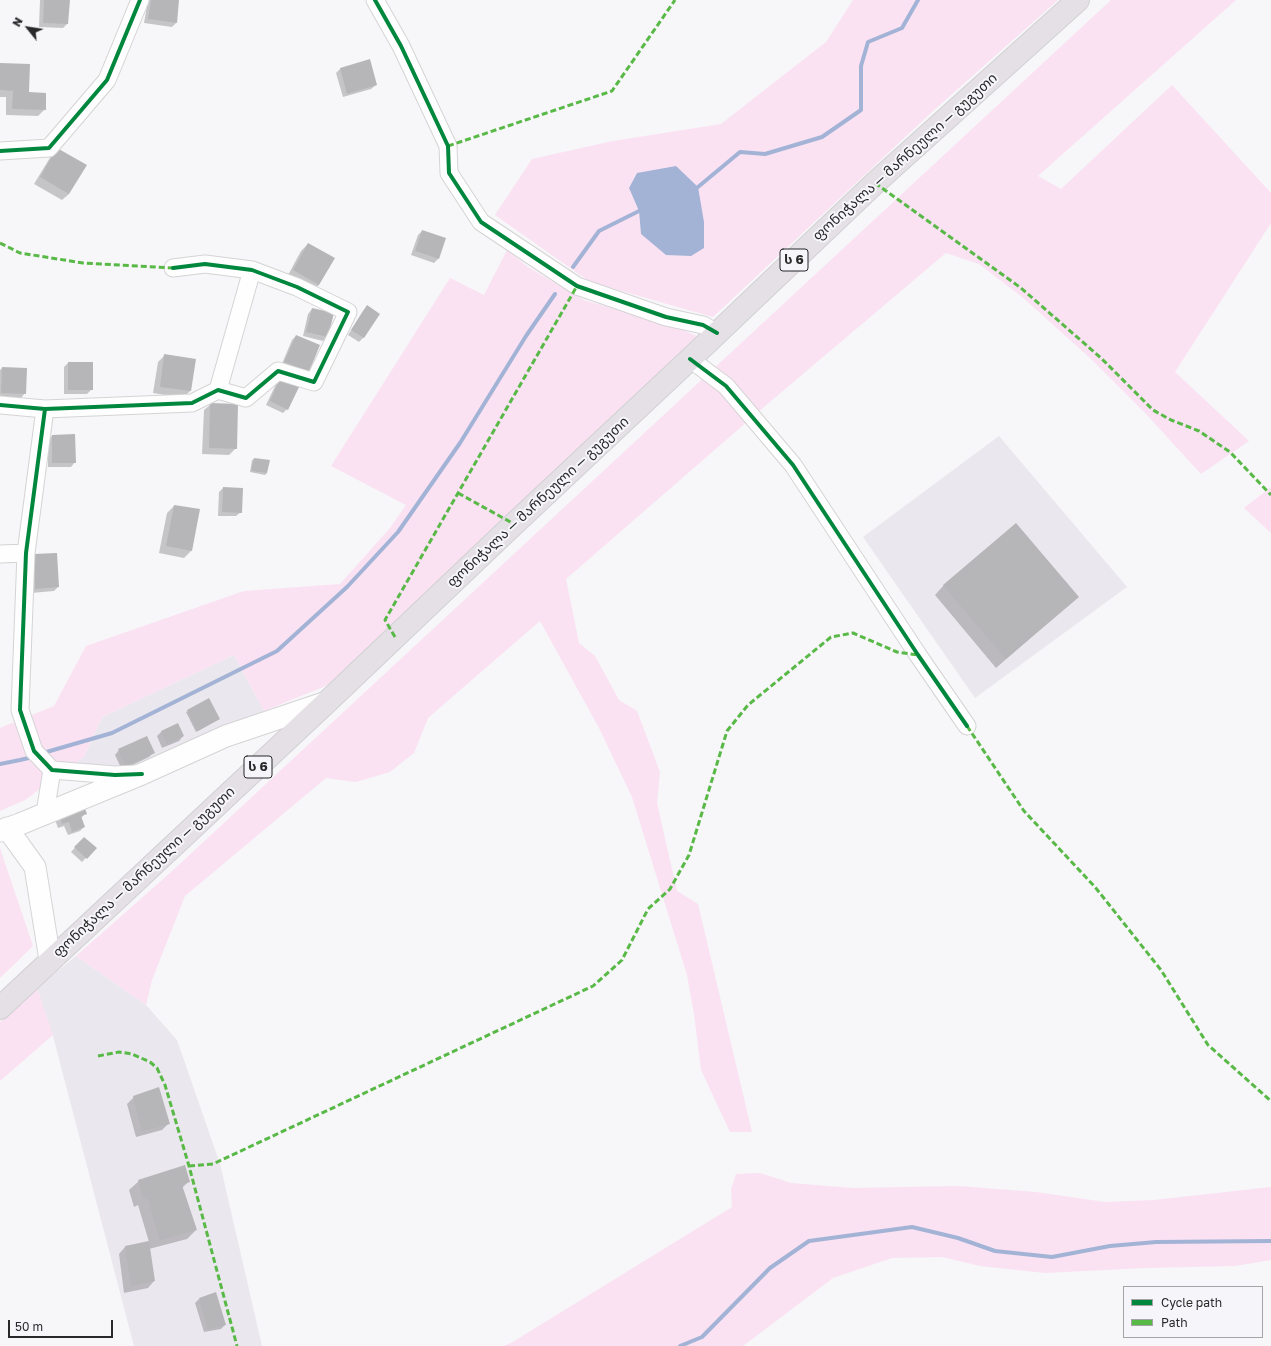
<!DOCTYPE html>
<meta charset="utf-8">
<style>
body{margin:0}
#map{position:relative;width:1271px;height:1346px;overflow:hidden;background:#f7f6f8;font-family:"Golos Text",sans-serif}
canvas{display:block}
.legend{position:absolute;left:1123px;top:1286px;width:140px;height:52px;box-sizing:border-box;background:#f6f5f9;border:1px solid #a4a3a6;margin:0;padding:5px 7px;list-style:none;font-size:12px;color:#29292a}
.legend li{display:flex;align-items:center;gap:8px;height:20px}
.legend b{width:20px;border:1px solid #a4a3a6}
.north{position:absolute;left:8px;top:8px;width:40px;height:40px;-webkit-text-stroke:3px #f6f5f9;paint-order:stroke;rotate:300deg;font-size:11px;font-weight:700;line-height:16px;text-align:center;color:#29292a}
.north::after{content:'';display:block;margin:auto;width:14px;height:18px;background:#29292a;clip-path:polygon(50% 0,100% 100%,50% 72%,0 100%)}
.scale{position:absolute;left:8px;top:1320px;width:105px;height:18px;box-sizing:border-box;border:2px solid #29292a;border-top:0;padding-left:5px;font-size:12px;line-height:14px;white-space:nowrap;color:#29292a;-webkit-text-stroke:3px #f6f5f9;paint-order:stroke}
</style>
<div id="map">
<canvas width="1271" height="1346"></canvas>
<ul class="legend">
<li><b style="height:5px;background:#00873e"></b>Cycle path</li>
<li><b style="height:5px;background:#58b947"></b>Path</li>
</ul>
<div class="north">N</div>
<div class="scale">50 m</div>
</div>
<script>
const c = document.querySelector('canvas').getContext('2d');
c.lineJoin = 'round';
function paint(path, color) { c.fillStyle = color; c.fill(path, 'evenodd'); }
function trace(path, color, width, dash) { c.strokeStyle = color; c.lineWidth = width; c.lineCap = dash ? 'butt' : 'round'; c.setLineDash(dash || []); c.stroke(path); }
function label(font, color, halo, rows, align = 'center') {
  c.font = font + ' "Golos Text","Noto Sans Georgian",sans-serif'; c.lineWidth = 4; c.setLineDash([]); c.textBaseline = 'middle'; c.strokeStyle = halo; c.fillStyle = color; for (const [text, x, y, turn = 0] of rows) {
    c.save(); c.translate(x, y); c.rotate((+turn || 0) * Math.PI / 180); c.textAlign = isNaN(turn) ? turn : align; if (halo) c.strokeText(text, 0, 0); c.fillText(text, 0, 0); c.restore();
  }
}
paint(new Path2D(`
 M999,436L1127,587L975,698L863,537Z
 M234,655L264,711L210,734L137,769L74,764L84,757L102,717Z
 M76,956L146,1005L177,1040L220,1164L262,1346H134L53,1036L37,988Z`), '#eae7ee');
paint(new Path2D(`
 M853,0H1058L934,110L713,317L590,282L495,215L532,159L613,141L721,124L826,42ZM637,173L641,234L639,211L629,188Z
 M1111,0H1236L1038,176L1061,189L1172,85L1271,193V223L1175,372L1249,441L1201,474L1146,414L1089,357L1022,297L979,264L946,253L771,401L566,579L579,643L595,656L619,700L637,711L660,772L657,803L677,891L698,904L752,1132H730L701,1070L694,1014L687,975L632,797L599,728L540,621L428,718L414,753L390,772L356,782L326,778L185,896L152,980L146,1005L76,956L170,873Z
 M507,250L528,267L584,300L673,326L697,336L328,685L264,711L234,655L102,717L84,757L25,800L0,811V728L54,706L86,646L244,591L340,584L390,528L406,505L331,466L450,278L484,295Z
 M1271,487V533L1244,508Z
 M0,848L33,946L0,978Z
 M37,988L53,1035L0,1081V1022Z
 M760,1173L791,1183L853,1188L958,1186L1036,1192L1105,1202L1154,1200L1271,1187V1260L1235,1266L1145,1268L1045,1273L980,1266L942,1257L892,1258L833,1278L743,1346H503L511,1343L732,1207L731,1189L736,1174Z`), '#fae2f3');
paint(new Path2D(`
 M676,166L698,187L704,222V248L691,256L666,255L641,234L639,211L629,188L637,173Z`), '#a3b3d6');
paint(new Path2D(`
 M40,0H69L67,24L63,28L39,27Z
 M148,0H178L176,23L172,27L144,23Z
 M0,64L28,93L45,109L38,116L6,115V97H0Z
 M340,69L376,85L371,89L343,97L336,73Z
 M57,149L69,194L62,200L34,184L51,156Z
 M422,231L445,239L438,259L434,263L411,255L418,235Z
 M308,244L319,285L312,291L287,277L301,251Z
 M367,307L379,314L363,338L359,342L348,335L363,311Z
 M312,309L327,336L323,341L303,336L308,314Z
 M296,336L319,345L304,376L281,366L292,340Z
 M165,355L195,360L190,391L183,398L153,393L158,362Z
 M68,363L92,389L87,394H64V367Z
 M2,368L25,393L21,398L0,397V370Z
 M281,379L287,409L283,413L266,405L276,384Z
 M211,404L236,448L229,455L202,454L204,410Z
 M52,436L75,462L71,467H48V440Z
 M254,459L267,473L265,475L250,472L252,460Z
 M223,488L241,512L236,516H218L219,492Z
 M174,506L191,551L184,558L159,553L167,513Z
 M29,560L58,587L54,591L31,593Z
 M944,585L1077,597L996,668L935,595Z
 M188,711L217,720L196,732L186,712Z
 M161,732L183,736L179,741L162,748L157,736Z
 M119,750L153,753L149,757L122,770L115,755Z
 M86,813L81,818L84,827L80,831L68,835L64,826L58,828L54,817Z
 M80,842L95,848L82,862L71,852Z
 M134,1097L169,1123L162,1130L136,1137L127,1104Z
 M139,1181H189L182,1188L196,1230L187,1239L149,1249L154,1281L148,1288L124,1293L119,1254L125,1247L149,1242L138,1205L134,1207L129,1190Z
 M199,1299L225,1325L221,1329L204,1332L195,1303Z`), '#0003');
trace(new Path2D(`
 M698,187L740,152L765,154L822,137L861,110V66L868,42L902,28L918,0
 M573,267L599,231L639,211
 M43,753L112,733L277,651L347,587L398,532L460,443L526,336L555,294
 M0,764L20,760L33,757
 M680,1346L702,1337L770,1268L809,1241L912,1227L958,1238L995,1251L1052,1257L1110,1246L1156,1242L1271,1241`), '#a3b3d6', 4);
paint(new Path2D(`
 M44,0H70L68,24L43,23Z
 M151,0H179L177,23L148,19Z
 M370,59L377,85L347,94L340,68Z
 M0,63L30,64L29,92L46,93V110L12,109L13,91L0,90Z
 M57,148L87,165L69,194L40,177Z
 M422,230L446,238L439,259L415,251Z
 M308,243L335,258L319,285L293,270Z
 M367,305L380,314L364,338L351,330Z
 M312,308L334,313L328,337L306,332Z
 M296,335L320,345L309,372L284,362Z
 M164,354L196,359L191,391L160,387Z
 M68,362H93V390H68Z
 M2,367L27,368L26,394L1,393Z
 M280,378L299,387L288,410L270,401Z
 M210,403L238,404L237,449L209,448Z
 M75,434L76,463H52V435Z
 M254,458L270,460L267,473L251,471Z
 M223,487L243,488L242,513L222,512Z
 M174,505L200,509L192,551L166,546Z
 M1016,523L1079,597L1006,659L943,585Z
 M57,553L59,587L35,589L33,554Z
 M209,698L220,719L198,731L187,710Z
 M178,723L184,736L167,744L161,731Z
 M147,736L155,753L126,766L118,749Z
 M83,803L87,814L81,816L85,827L72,832L69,822L62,824L58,812Z
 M84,837L97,848L87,859L74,847Z
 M159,1087L170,1124L142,1131L133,1096Z
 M185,1165L190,1182L182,1185L197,1230L160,1240L147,1196L143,1198L138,1180Z
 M149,1241L155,1281L131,1286L125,1246Z
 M216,1292L226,1325L208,1329L199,1298Z`), '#b6b5b7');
const minor = new Path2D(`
 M375,0L401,46L448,146L449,173L481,222L577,286L666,317L703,325L717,333
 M0,151L49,148L107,80L140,0
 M690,359L726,386L793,465L918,655L967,726
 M218,390L252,270
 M0,405L45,409L192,403L218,390L246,398L278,371L314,382L348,312L297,287L252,270L205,264L173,268
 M45,409L26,553L20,710L34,751L52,770L115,775L136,774
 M0,554L26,553
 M45,813L52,770`);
const tertiary = new Path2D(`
 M7,828L35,867L50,960
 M0,831L20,824L142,774L226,736L327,702`);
const trunk = new Path2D(`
 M0,1008L327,702L514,524L690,359L875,183L1078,0`);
trace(minor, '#d4d4d5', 19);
trace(tertiary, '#d4d4d5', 23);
trace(trunk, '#d1d1d2', 24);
trace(minor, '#fefefe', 17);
trace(tertiary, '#fefefe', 21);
trace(trunk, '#e5e0e6', 22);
trace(new Path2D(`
 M448,146L612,91L675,0
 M875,183L1021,288L1101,358L1153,410L1171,420L1199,431L1230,452L1271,495
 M0,243L20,253L83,263L173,268
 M458,493L514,524
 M395,637L385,620L577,286
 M967,726L1024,811L1095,887L1161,970L1208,1045L1271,1101
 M98,1056L119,1052L132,1054L150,1062L157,1068L165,1085L189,1166L237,1346
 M189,1166L213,1164L593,986L622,960L648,909L670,889L689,855L727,731L748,705L831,637L853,633L897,652L918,655`), '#58b947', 3, [6, 3]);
trace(new Path2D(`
 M375,0L401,46L448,146L449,173L481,222L577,286L666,317L703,325L717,333
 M0,151L49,148L107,80L140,0
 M690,359L726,386L793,465L918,655L967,726
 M0,405L45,409L192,403L218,390L246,398L278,371L314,382L348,312L297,287L252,270L205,264L173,268
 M45,409L26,553L20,710L34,751L52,770L115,775L142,774`), '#00873e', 4);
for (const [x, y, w] of [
 [794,260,28],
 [258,767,28]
]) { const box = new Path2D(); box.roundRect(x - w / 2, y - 11, w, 22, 3); c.fillStyle = '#f6f5f9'; c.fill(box); trace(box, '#29292a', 1); }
label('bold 13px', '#29292a', null, [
 ["ს 6",794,260],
 ["ს 6",258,767]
]);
label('14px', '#29292a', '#f6f5f9', [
 ["ფონიჭალა — მარნეული — გუგუთი",905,157,-42],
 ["ფონიჭალა — მარნეული — გუგუთი",538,502,-43],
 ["ფონიჭალა — მარნეული — გუგუთი",144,872,-43]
]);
</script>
